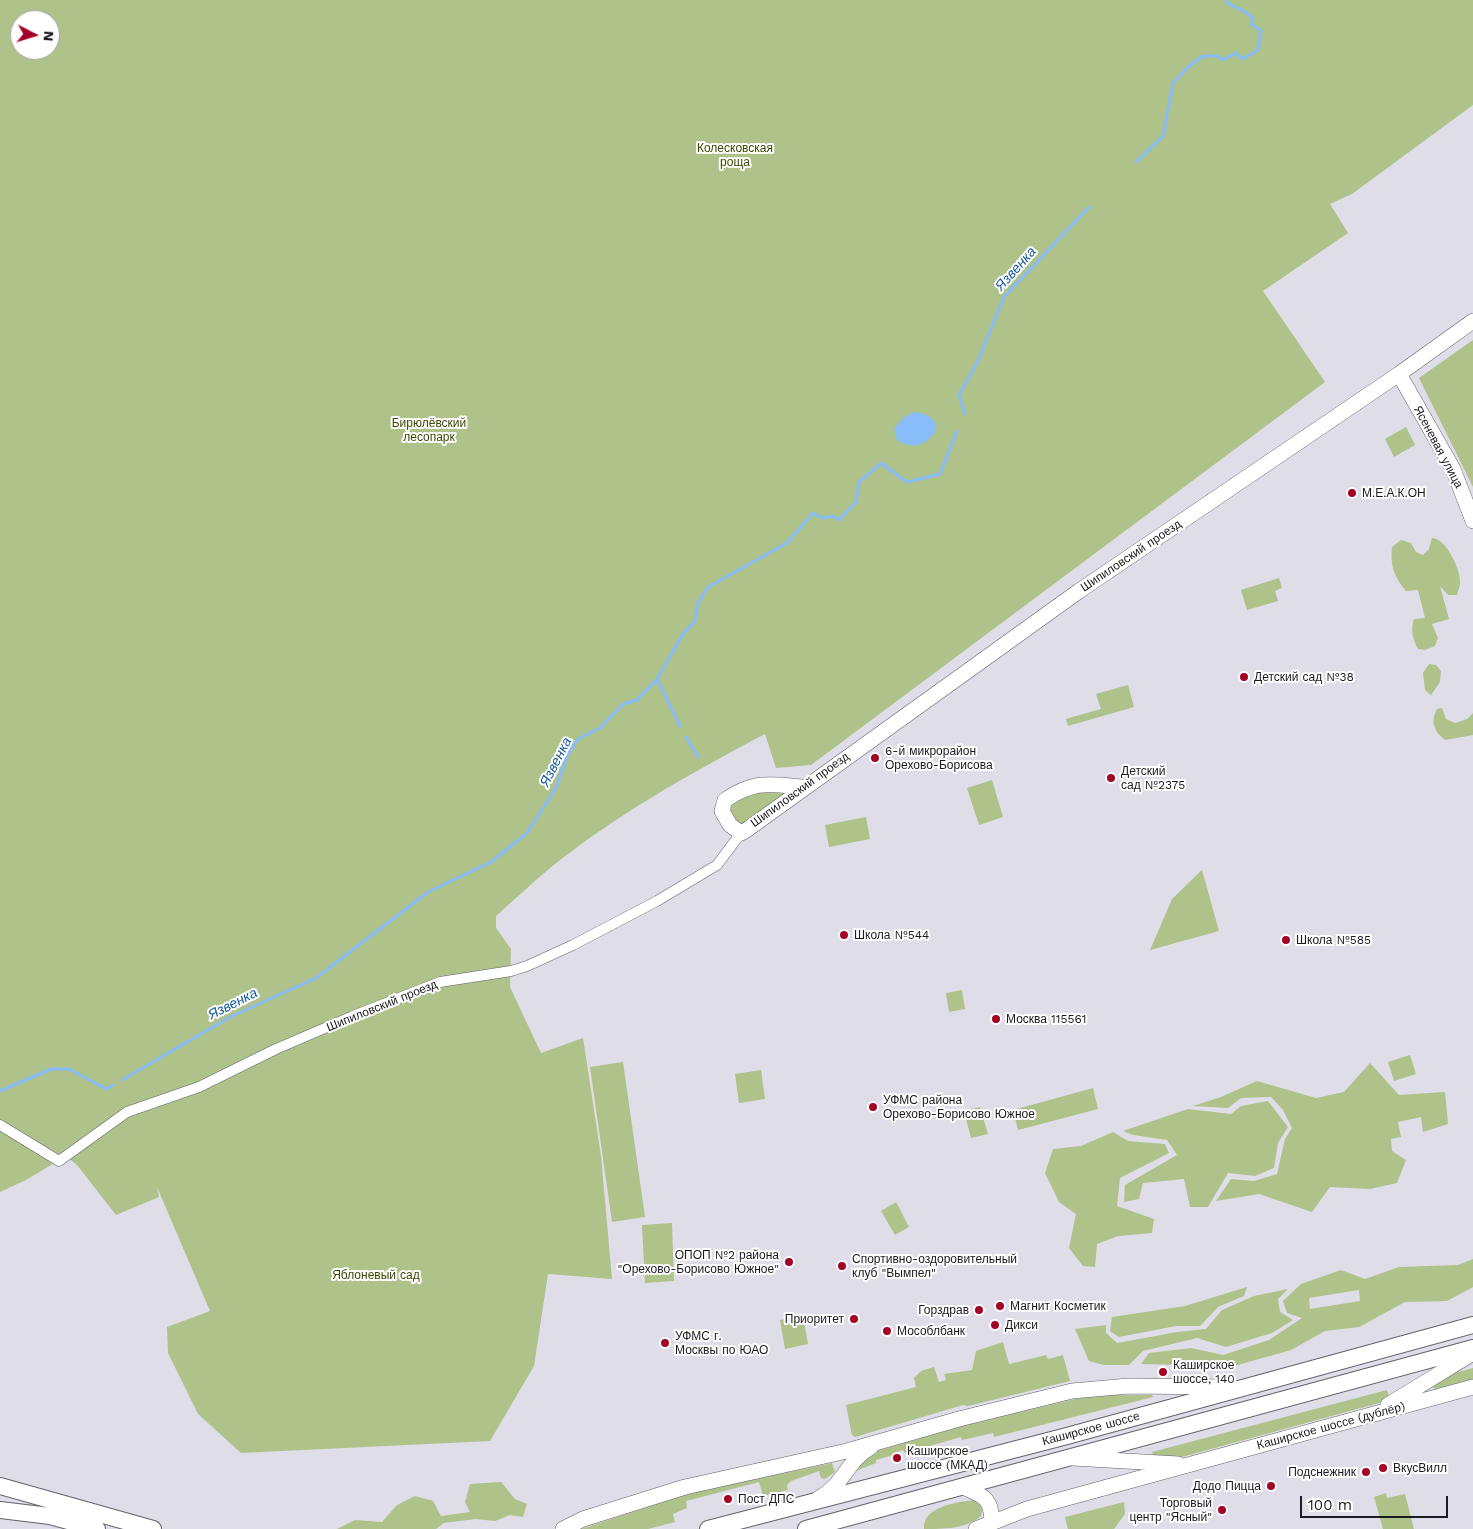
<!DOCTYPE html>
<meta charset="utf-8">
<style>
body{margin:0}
#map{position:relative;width:1473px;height:1529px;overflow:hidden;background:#dfdde8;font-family:"Work Sans",sans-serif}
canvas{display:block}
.north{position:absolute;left:10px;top:10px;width:50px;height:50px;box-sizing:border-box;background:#fff;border:1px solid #a4a4a5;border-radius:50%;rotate:95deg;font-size:14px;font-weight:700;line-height:20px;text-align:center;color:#1b1b1f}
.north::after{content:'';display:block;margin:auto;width:18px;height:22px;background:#a20326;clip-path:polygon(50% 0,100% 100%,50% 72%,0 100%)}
.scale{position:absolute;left:1300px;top:1496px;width:148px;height:22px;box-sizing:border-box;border:2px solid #1b1b1f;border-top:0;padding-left:6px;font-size:15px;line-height:18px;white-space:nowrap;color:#1b1b1f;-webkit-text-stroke:4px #fff;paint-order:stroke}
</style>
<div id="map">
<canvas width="1473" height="1529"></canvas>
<div class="north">N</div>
<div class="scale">100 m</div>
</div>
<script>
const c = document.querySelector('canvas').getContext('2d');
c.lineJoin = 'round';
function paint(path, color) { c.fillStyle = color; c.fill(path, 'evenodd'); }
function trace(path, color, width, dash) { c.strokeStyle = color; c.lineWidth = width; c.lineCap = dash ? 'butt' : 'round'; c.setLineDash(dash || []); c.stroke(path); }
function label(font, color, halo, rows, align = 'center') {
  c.font = font + ' "Work Sans",sans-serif'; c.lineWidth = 4; c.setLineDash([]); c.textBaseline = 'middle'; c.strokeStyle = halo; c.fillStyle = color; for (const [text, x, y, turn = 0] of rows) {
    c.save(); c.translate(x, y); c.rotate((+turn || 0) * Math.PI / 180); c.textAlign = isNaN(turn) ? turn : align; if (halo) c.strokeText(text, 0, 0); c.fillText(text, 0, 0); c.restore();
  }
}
paint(new Path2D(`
 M0,0H1473V105L1352,194L1330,204L1348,233L1263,291L1325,382L811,765L776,768L765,734C691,773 616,815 550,868C532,883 514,900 496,916V928L511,949L510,987L541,1053L583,1038L601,1156L612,1279L548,1274L534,1366L490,1441L241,1453L198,1414L168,1353L167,1327L210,1311L157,1187L159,1197L116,1215L77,1165L66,1156L26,1180L0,1192ZM20,20H50V50H20Z
 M1473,340V487L1419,378Z
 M1406,427L1415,445L1394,457L1385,439Z
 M1432,538C1446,538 1461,570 1460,583C1460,586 1458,591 1457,595H1448L1440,586L1449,619L1432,624L1438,638L1435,646L1425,650L1418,649C1413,640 1410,629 1414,619L1425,618L1418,590L1406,591C1394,577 1390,565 1392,547L1401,540L1411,543L1416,552L1423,555L1429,549Z
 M1279,578L1282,588L1275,591L1278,601L1247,610L1241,590Z
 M1429,664L1436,665L1441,671L1440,682L1431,695L1425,690L1423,673Z
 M1128,685L1134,707L1068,726L1066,719L1101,709L1096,694Z
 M1442,708L1446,719L1455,723L1467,719L1473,713V735L1445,740C1434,731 1430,722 1437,709Z
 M992,780L1003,817L979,825L967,788Z
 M802,787L741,833L723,803L741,789Z
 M866,817L870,839L829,847L825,825Z
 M1202,870L1219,931L1150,950L1172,899Z
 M962,990L965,1009L949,1012L946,993Z
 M1410,1055L1416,1074L1394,1081L1388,1062Z
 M623,1062L645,1217L612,1222L590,1067Z
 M1370,1063L1399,1095L1445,1092L1448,1124L1423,1132L1421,1117L1398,1122L1401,1137L1391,1139L1392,1151L1406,1160L1397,1183L1370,1189L1330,1187L1312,1212L1259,1194L1216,1201L1231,1179L1254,1181L1277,1174L1285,1139L1292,1128L1283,1110L1271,1097L1241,1098L1228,1108L1193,1106L1221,1097L1257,1081L1316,1098L1344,1092Z
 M761,1070L765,1099L739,1103L735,1074Z
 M1093,1088L1098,1109L1018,1130L1013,1110Z
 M1268,1101L1288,1127L1278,1143L1274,1168L1255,1176L1228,1173L1208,1207H1190L1184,1179L1143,1183L1139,1199L1124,1202L1125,1185L1177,1155L1167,1140L1133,1135L1123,1131L1188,1109L1231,1114L1241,1106Z
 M980,1107L988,1134L971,1138L964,1111Z
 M1113,1132L1128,1141L1165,1144L1169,1153L1120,1178L1117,1206L1154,1219L1152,1233L1118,1236L1097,1244L1095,1267L1083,1266L1069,1248L1076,1214L1059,1202L1045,1173L1053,1149L1081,1146Z
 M896,1202L909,1227L895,1235L881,1211Z
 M672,1223L674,1281L645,1283L642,1225Z
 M1473,1259V1287L1447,1301L1405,1302L1359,1327L1325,1331L1291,1350L1234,1366L1141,1364L1149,1353L1191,1348L1223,1355L1269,1340L1302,1318L1287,1313L1283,1301L1301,1284L1341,1270L1365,1279L1399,1267L1458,1265ZM1359,1290L1360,1301L1310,1309L1309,1298Z
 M1247,1287L1244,1296L1218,1307L1200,1326H1176L1119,1337L1110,1331L1112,1317L1185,1306Z
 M1288,1289L1278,1299L1280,1312L1293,1320L1272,1333L1226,1347L1197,1338L1143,1351L1129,1365H1104L1089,1361L1075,1329L1106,1325V1333L1117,1343L1177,1332L1206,1329L1222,1310L1254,1296Z
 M803,1316L808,1344L785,1349L780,1320Z
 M1003,1342L1009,1364L1046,1355L1048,1359L1063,1355L1070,1381L968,1406L963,1405L855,1437L852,1435L846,1405L916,1387L914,1378L921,1371L934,1367L939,1382L946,1380L944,1374L972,1370L976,1351Z
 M1473,1368V1379L1435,1389L1430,1384L1454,1373Z
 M1387,1390L1390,1400L1171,1460L1154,1459L1152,1452Z
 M1105,1395H1152L1153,1397L994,1437L993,1433L962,1440L961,1437L905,1453L903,1450L897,1452V1454L876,1460V1463L853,1472L858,1465L877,1451L962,1426L1083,1397Z
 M832,1463L835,1472L825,1479L821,1478L819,1471L791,1481L787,1485L788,1490L763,1496L759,1482L686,1501L687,1508L673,1514L675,1522L648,1529H581L690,1493Z
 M501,1482L515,1499L527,1504L523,1517L510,1515L495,1521L475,1519L444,1523L436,1529H337L355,1520L382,1522L397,1505L415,1496L433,1501L441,1516L470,1512L465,1502L470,1484Z
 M1386,1493L1387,1498L1405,1494L1414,1529H1383L1374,1497Z
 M974,1500L980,1503L983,1508L981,1516C967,1529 942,1529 924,1529C922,1507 957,1502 974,1500Z
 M1124,1502L1125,1514L1114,1529H1068L1065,1517Z`), '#afc28a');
paint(new Path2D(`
 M913,412C924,413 930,415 936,424L935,433C923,446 912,450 897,440L894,429L902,419Z`), '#89bdfa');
trace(new Path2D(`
 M1136,162L1163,136L1173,83L1188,67L1203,56H1218L1222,60L1236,53L1242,59L1258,50L1261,31L1251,24L1253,18C1245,10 1236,8 1227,3V0
 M965,414L959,395L977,363L1004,297L1089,207
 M657,679L680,726
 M686,737L698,757
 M122,1080L230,1017L316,978L428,892L491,862L527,833L556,788L567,756L578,739L600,728L623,704L637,700L657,679L683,634L695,621L698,603L708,587L787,543L813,513L822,518L833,516L839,520L856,502L859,482L881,463L907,482L940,474L957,431
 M0,1091L51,1069H69L106,1089L113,1085`), '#89bdfa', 3);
const street = new Path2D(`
 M0,1125L59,1161L127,1112L199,1087L276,1049L353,1016L440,982L511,971L527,966L573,945L657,901L717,865L741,833`);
const secondary = new Path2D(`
 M1399,374L1453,469L1473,521
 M802,787C769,784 754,780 725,800L722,811L730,825L741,833L745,831L1079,591L1399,374L1473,321
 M1388,1405L1473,1353
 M1073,1458L1178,1464
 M963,1487C983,1496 991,1497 992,1521
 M819,1498C843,1486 848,1459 871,1447
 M563,1529L583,1519L685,1487L847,1451L959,1419L1072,1391L1129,1386L1232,1387
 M976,1529L1027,1509L1473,1387`);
const primary = new Path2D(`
 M0,1486L153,1529
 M0,1510L50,1516L97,1529
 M708,1529L1067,1436L1473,1325
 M806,1529L1473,1348`);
trace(street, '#63616b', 11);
trace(secondary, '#63616b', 16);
trace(primary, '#63616b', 18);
trace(street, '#fff', 10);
trace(secondary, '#fff', 15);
trace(primary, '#fff', 16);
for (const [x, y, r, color] of [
 [1352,493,5,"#a20326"],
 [1244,677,5,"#a20326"],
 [875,758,5,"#a20326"],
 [1111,778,5,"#a20326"],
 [844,935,5,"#a20326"],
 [1286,940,5,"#a20326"],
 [996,1019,5,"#a20326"],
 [873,1107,5,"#a20326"],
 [789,1262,5,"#a20326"],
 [842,1266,5,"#a20326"],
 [1000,1306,5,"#a20326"],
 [979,1310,5,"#a20326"],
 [854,1319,5,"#a20326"],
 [995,1325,5,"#a20326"],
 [887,1331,5,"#a20326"],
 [665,1343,5,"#a20326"],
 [1163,1372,5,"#a20326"],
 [897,1458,5,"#a20326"],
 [1383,1468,5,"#a20326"],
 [1366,1472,5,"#a20326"],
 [1271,1486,5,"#a20326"],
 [728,1499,5,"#a20326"],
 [1222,1510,5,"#a20326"]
]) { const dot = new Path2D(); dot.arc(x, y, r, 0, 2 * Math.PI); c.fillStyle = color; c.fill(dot); trace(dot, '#fff', 2); }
label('12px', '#394a00', '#fff', [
 ["Колесковская",735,148],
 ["роща",735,162],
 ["Бирюлёвский",429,423],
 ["лесопарк",429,437],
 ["Яблоневый сад",376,1275]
]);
label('12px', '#1b1b1f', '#fff', [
 ["Ясеневая улица",1438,447,62],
 ["Шипиловский проезд",1131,556,-34],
 ["Шипиловский проезд",800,790,-36],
 ["Шипиловский проезд",382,1006,-22],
 ["Каширское шоссе (дублёр)",1331,1426,-15],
 ["Каширское шоссе",1091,1429,-15]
]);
label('12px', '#1b1b1f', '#fff', [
 ["М.Е.А.К.ОН",1362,493],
 ["Детский сад №38",1254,677],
 ["6-й микрорайон",885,751],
 ["Орехово-Борисова",885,765],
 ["Детский",1121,771],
 ["сад №2375",1121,785],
 ["Школа №544",854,935],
 ["Школа №585",1296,940],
 ["Москва 115561",1006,1019],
 ["УФМС района",883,1100],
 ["Орехово-Борисово Южное",883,1114],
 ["ОПОП №2 района",779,1255,"right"],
 ["\"Орехово-Борисово Южное\"",779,1269,"right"],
 ["Спортивно-оздоровительный",852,1259],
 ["клуб \"Вымпел\"",852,1273],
 ["Магнит Косметик",1010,1306],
 ["Горздрав",969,1310,"right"],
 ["Приоритет",844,1319,"right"],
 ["Дикси",1005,1325],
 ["Мособлбанк",897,1331],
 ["УФМС г.",675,1336],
 ["Москвы по ЮАО",675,1350],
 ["Каширское",1173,1365],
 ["шоссе, 140",1173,1379],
 ["Каширское",907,1451],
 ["шоссе (МКАД)",907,1465],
 ["ВкусВилл",1393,1468],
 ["Подснежник",1356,1472,"right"],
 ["Додо Пицца",1261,1486,"right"],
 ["Пост ДПС",738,1499],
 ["Торговый",1212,1503,"right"],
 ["центр \"Ясный\"",1212,1517,"right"]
], 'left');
label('italic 14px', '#16589b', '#fff', [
 ["Язвенка",1016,269,-48],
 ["Язвенка",556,762,-63],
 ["Язвенка",233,1004,-27]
]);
</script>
